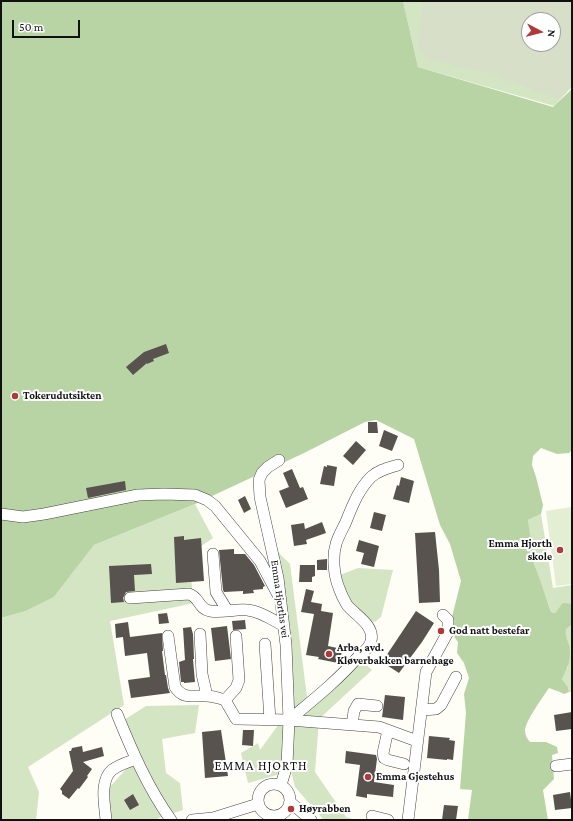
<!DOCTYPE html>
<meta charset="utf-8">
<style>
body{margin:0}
#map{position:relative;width:573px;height:821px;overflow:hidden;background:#fefdf6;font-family:"Crimson Pro",serif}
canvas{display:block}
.frame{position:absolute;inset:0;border:2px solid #111;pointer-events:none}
.north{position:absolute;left:521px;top:12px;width:40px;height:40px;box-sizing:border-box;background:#fff;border:1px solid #a0a0a0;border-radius:50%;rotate:97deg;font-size:11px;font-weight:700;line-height:16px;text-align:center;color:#111}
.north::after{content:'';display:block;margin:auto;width:14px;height:18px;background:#b0393a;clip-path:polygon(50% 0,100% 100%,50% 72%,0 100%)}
.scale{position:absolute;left:12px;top:20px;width:68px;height:18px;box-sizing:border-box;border:2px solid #111;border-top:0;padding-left:5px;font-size:12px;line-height:14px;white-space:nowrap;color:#111;-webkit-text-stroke:3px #fff;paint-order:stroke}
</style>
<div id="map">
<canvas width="573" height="821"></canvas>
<div class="frame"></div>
<div class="north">N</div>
<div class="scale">50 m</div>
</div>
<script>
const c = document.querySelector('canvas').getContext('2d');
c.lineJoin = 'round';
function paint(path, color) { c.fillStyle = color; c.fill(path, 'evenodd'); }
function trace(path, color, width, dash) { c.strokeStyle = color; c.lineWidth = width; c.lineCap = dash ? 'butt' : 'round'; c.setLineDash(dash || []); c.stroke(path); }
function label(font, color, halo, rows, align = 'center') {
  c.font = font + ' "Crimson Pro",serif'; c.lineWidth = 4; c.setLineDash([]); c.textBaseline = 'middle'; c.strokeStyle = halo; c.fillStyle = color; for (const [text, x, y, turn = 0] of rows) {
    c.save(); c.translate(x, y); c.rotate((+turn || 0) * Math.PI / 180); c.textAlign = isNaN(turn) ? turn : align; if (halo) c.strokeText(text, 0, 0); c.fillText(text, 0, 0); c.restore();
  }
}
paint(new Path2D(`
 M403,1H572V87L554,106L418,67ZM529,20H553V44H529Z
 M195,504L213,538L188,555L194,603L110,621L124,705L28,767L39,792L36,820H1V618L26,611L54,597L94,545Z
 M541,514L553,588L572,585V604C565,604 559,608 555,613L551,612C548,601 543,591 539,580C533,561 530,540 528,520Z
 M275,549L290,564L307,697L362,661L372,670L319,719L315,772L346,817L356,820H324L295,787L291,771L248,783L241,753L258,743L260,750L292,706Z
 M358,568L393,570L381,617L375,622L366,619L352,603L340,575Z
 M572,625V692H569L568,687L562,679L568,667V645L565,636L566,629Z
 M199,705L195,733L162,739L166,773L180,783L183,810L158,818V820H111L109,788L137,757L124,720L146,706Z`), '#d3e5c2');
paint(new Path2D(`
 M1,1H403L418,67L553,107L572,89V450L569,453L557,454L541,448L533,456L532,465L536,477L543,505L541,514L528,520L534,563L551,612L555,613L563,603L572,604V625L566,629C565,636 567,639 569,645C572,657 568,668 562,679L568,687L569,692L564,694L560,692L549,688C543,697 526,720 525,730C525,735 527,739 530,742H546L557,747L558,753L552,755L554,779L543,790L548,820H468L472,790L460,789L466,713L464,694L469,678L464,663L457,653L458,642L455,638L451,621L461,581L450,544L440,525L414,439L376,420L365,422L304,453L195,504L94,545L54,597L26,611L1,618Z`), '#b8d4a4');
paint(new Path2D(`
 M425,1H572V86L558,99L489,73L427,59L419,46L421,12ZM529,20H553V44H529Z`), '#d7dfc8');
paint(new Path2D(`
 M572,507V584L556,586L546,511Z`), '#e3eed3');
paint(new Path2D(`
 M166,344L169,353L153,359L154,361L147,364V363L133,375L126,367L144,352Z
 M368,422H377L378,433H368Z
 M384,430L398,436L392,451L379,446Z
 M356,441L366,450L353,465L343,456Z
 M327,465L337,467L334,486L320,484L324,466L327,467Z
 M292,469L300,488L303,487L308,499L286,508L279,491L289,487L283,473Z
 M401,477L414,481L409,503L393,499L397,485L399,486Z
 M125,481L126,490L88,498L86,488Z
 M245,496L251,509L244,513L238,500Z
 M374,512L386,515L382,531L370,528Z
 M322,522L326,533L306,540L307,544L294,546L291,525L304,523L305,529Z
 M435,532L439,570L440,602L419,603L415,533Z
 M184,536V540L201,538L204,581L176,583L174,537Z
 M359,540L379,546L374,567L361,564L364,553L356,551Z
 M234,549V554H245L254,565L265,586L263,587V589L253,590L254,593L243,594V591L224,592L223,590L219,550Z
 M327,559V570H317V560Z
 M151,564L152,574L134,575L135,591L126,592L123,598L124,602L111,603L109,566Z
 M300,565H315V576L312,577V582H299Z
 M306,589L314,591L311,602L322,604L321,611L333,613L328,646L342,649L341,657H339L338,663L318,659L319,657L306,655L314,614L301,612Z
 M416,611L434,623L422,642L399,673L382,662Z
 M167,613L169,623L159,624L158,614Z
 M245,620L246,629L233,630L232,621Z
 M128,622L130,637L162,633L163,651H162L165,675H166L168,688L170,693L131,698L128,680L150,677L147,653L125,656L123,637L116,638L115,624Z
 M227,626L231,659L215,661L211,628Z
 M191,627L193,634L194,659H193L195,682L184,683V682H181L179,662L185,660L183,628Z
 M385,695L405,697L403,720L382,717Z
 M572,712V729L556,731L554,715Z
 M221,730L228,776L205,778L202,732Z
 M243,730H254L253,746L242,745Z
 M429,736L450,738L449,740L455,741L453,760L447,759V760L427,758Z
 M82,746L83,752L102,747L104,756L83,762L92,769L87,776L88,777L79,789L78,788L69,799L62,794V791L60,789L73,771L69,751H71L72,748Z
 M346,751L376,755L377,759L374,782L394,785L393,797L367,794V798L356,796L360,765L345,763Z
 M570,792L572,808L555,810L553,795Z
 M133,794L139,805L130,810L124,800Z
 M444,805L458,806L456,820H442Z`), '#58534e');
const minor = new Path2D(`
 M279,460L268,467L262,473L259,480L260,497L278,578L286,645L289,720L287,765L281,785
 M1,514L23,517L44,514L138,495L164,494L195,495L207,500L215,506L260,561L278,595
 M213,554L216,592L227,610
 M130,598L189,594C200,597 198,609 210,611C222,613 235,609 247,610C260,611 273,620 284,626
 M200,634L202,674L207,696
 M168,636L175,687C184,700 192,695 206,696C212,696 219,698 225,700
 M265,644L270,720
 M225,700L236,719L289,720L379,727L417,741
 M225,700L236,688L239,680L236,636
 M422,710L436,709L441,705L456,677
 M117,714C132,751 148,788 171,820
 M289,720C313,700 337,681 358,657C363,653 370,647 371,641C375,625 355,615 347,605C344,600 341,594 339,588C334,576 332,557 336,544C338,537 342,530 345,524C352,507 358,490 371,477C379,470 388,468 398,465
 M352,725L354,711L358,704L377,706
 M388,730L383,753L384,758L388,760L404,764
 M556,766L572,764
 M258 800a16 16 0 1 1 32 0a16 16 0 1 1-32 0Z
 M290,802L311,820
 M372,816L388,820
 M106,820C105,806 99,781 112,770C118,765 128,762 136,759
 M192,820L213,818L258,804
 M408,820L426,672L448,632V620L443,615`);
trace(minor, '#444', 12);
trace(minor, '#fff', 11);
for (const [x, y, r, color] of [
 [15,396,4,"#b0393a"],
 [560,550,4,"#b0393a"],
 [441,631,4,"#b0393a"],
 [329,654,4,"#b0393a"],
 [368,777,4,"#b0393a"],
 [291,809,4,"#b0393a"]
]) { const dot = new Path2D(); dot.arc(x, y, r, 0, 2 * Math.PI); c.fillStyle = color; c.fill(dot); trace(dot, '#fff', 1.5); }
label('bold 11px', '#111', '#fff', [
 ["Tokerudutsikten",23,396],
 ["Emma Hjorth",552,544,"right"],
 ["skole",552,557,"right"],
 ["God natt bestefar",449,631],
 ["Arba, avd.",337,648],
 ["Kløverbakken barnehage",337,661],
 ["Emma Gjestehus",376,777],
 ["Høyrabben",299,809]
], 'left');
label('11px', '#111', '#fff', [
 ["Emma Hjorths vei",280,599,82]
]);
c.letterSpacing = '1px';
label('13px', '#111', '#fff', [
 ["EMMA HJORTH",261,766]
]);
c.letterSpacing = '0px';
</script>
